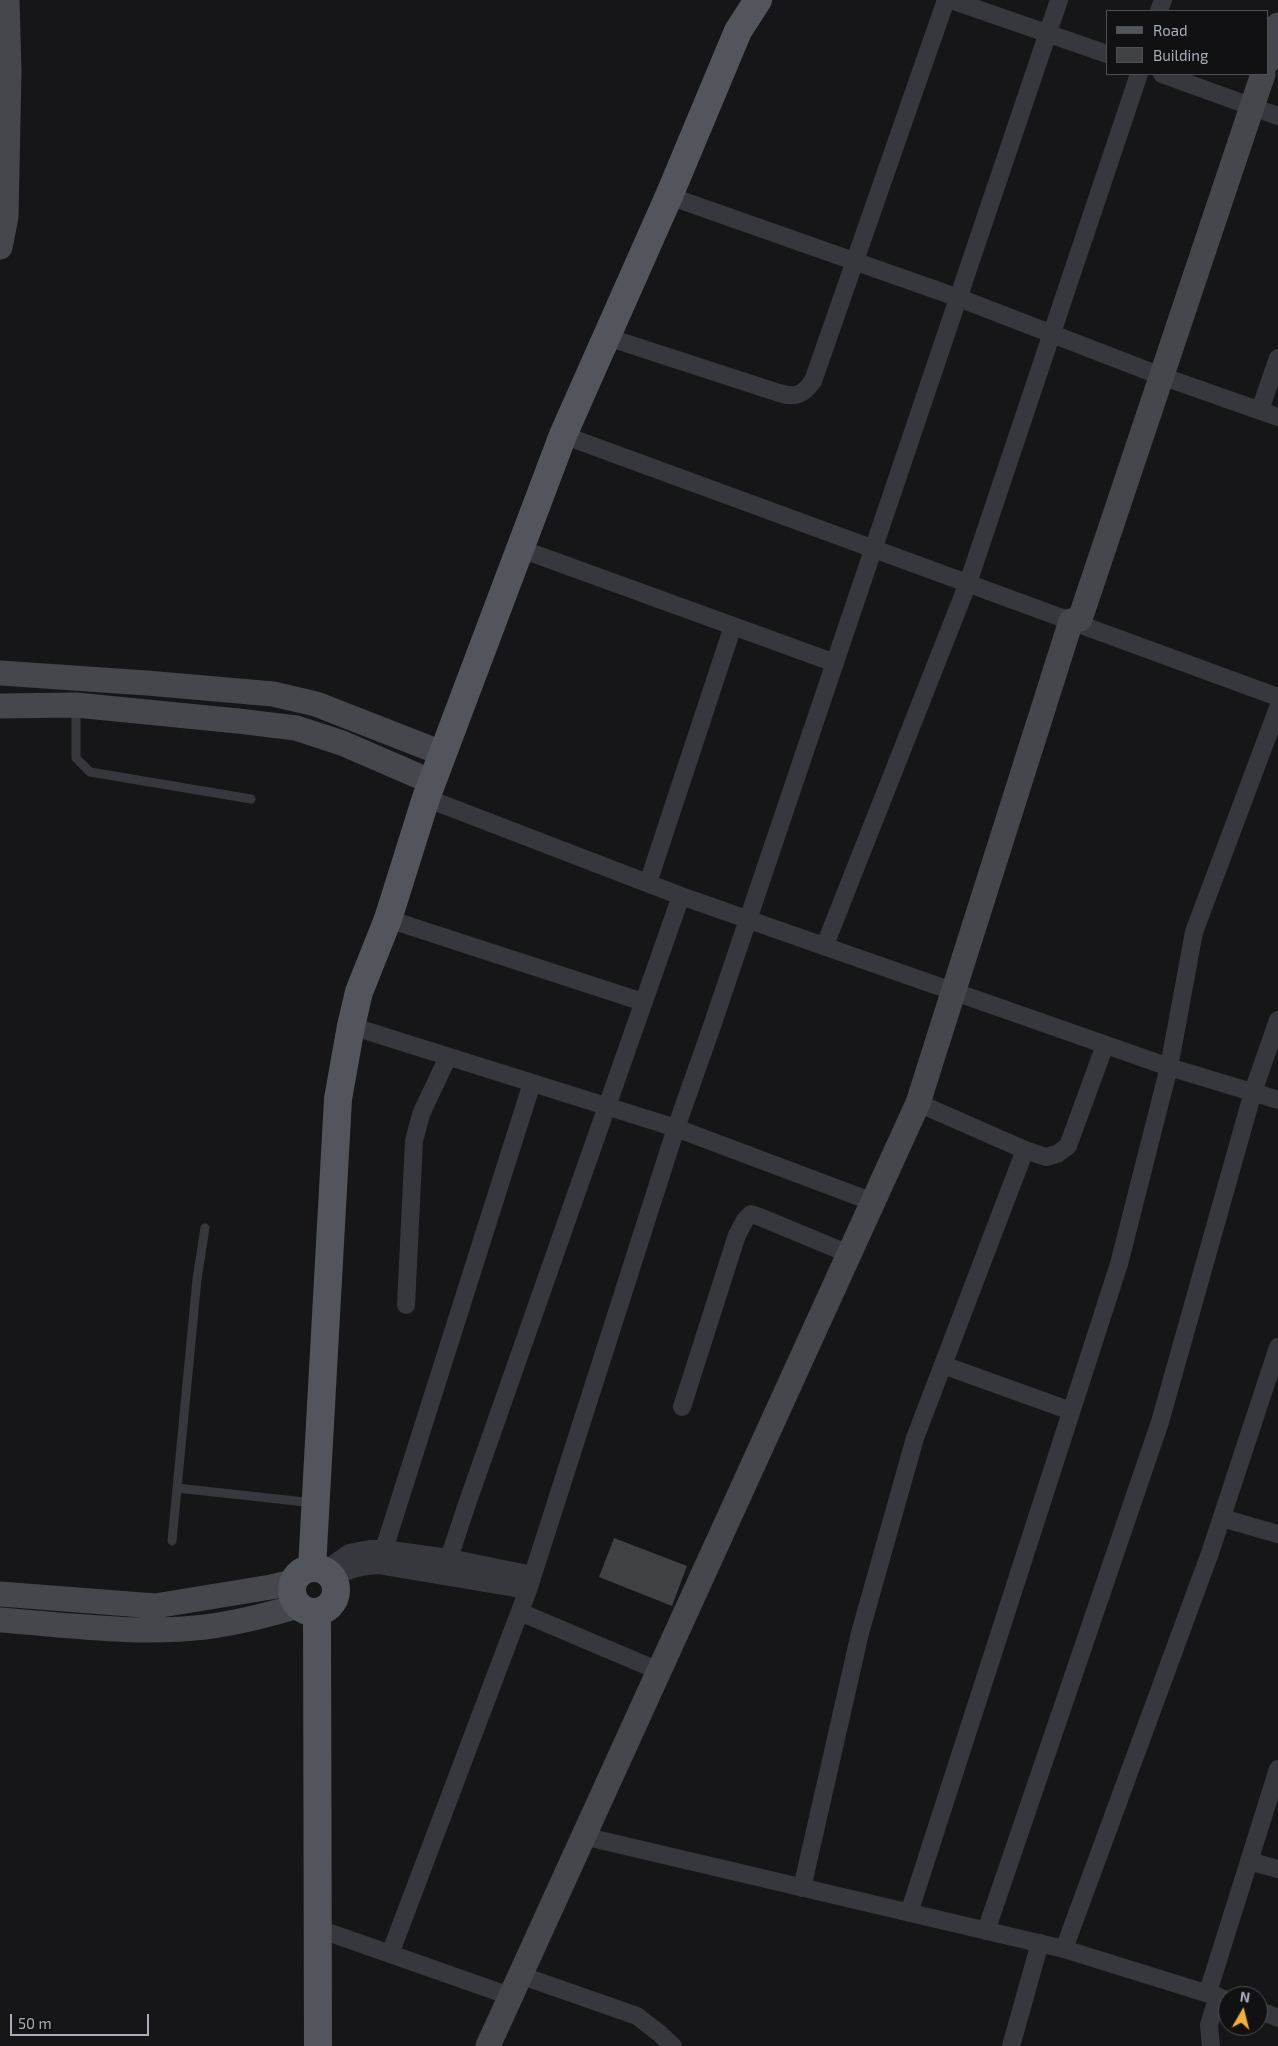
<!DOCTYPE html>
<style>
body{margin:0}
#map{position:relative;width:1278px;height:2046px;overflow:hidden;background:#161618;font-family:"Exo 2",sans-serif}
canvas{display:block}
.legend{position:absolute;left:1106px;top:10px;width:162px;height:65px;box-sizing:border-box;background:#111113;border:1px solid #4d4f55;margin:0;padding:6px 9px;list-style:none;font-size:15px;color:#a8adb8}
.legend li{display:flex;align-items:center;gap:10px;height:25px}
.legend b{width:25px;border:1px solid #4d4f55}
.north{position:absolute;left:1218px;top:1986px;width:50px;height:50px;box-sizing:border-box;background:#111113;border:1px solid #4d4f55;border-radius:50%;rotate:8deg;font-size:14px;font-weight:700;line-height:20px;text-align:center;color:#a8adb8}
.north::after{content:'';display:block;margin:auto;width:18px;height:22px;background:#f2b134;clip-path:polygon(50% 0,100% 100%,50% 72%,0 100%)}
.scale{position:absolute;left:10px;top:2014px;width:139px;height:22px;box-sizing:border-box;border:2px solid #a8adb8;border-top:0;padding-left:6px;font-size:15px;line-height:18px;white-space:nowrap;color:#a8adb8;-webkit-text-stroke:4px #111113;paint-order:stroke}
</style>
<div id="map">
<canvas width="1278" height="2046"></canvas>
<ul class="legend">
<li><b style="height:6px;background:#53555c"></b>Road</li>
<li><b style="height:14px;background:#404145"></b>Building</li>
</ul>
<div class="north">N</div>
<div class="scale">50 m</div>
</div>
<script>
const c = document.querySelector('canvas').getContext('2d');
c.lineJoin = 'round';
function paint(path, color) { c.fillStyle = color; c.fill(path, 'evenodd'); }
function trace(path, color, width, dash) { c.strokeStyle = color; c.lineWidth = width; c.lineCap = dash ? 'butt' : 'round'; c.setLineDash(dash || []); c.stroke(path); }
paint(new Path2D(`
 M614,1538L687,1566L672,1606L599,1577Z`), '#404145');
trace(new Path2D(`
 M76,706V758L90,772L251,799
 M177,1488L314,1503
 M172,1541L197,1279L205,1228`), '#37383d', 9);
trace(new Path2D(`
 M951,0L1107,54
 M1159,11L1163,0
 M1162,74L1278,116
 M669,196L959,298L1161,376L1278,417
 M607,337L779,393C796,398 803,395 813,381L946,0
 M1260,410L1278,358
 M563,435L1278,697
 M521,549L835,663
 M426,798L681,896L1169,1067L1278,1100
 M648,883L733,626
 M388,919L643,1002
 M825,945L968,583L1139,74
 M351,1026L676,1128L873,1202
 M918,1103L1025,1150L1046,1157L1057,1154L1068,1146L1105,1045
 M406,1305L414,1141L421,1114L448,1057
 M943,1365L1071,1411
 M682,1407L737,1235L745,1220L751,1214L760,1217L849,1254
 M1222,1518L1278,1534
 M379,1565L532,1083
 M325,1570L349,1553L370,1549H384L449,1558L533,1575
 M444,1576L449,1558L467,1504L681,896
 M333,1578C349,1569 361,1566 379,1565L528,1590
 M520,1612L659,1671
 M583,1836L1064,1949L1228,2000
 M1249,1861L1278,1869
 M802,1888L860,1633L915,1438L1025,1150
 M909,1913L1119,1264L1169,1067L1194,932L1278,708
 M319,1929L510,1996
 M986,1931L1160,1422L1253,1092L1278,1020
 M1064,1949L1210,1553L1278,1347
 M390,1954L528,1590L676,1128L712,1026L1059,0
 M520,1975L637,2016L659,2033L673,2046
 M1208,1992L1278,1769
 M1258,2010L1278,2018
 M1011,2046L1040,1943
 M1211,2046L1209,2025L1218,1996`), '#37383d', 18);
trace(new Path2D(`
 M1267,62L1278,25
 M0,247L6,217L9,71L7,0
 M0,673L147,683L273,694L316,704L444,754
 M0,706L76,705L238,721L296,728L342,743L432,782
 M0,1594L155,1606L271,1587L293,1582
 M0,1620C67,1625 138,1635 205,1627C237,1623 268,1615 298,1606
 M488,2046L918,1103L1071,621L1080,619L1263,74`), '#45474d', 25);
trace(new Path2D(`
 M292 1590a22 22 0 1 1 44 0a22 22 0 1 1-44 0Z
 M312,1568L338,1099L351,1026L359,992L388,919L426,798L563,435L669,196L738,31L758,0
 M317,1613L318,2046`), '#53555c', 28);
</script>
